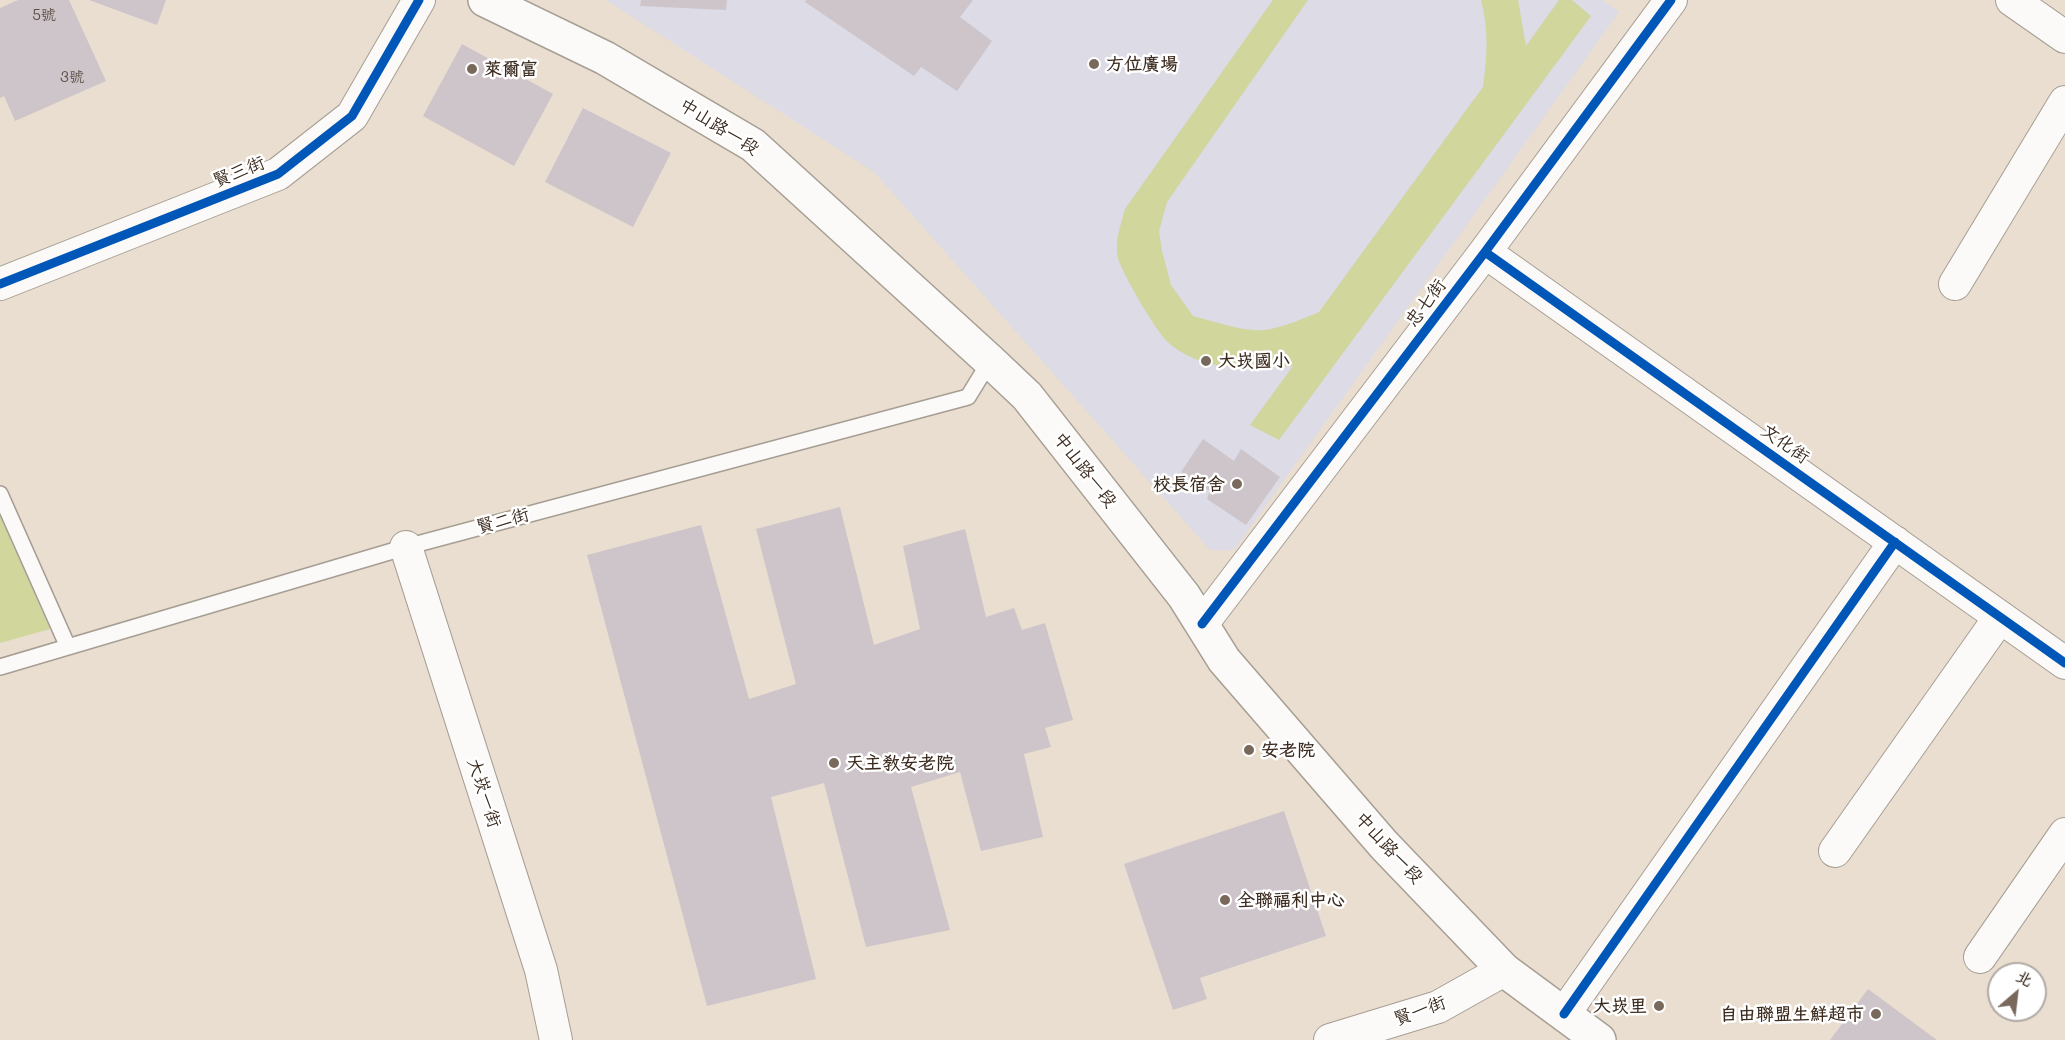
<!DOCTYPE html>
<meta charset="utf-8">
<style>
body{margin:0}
#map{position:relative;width:2065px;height:1040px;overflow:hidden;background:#e9decf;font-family:Mali,"LXGW WenKai TC",sans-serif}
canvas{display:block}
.north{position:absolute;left:1987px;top:962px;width:60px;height:60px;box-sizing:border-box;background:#fff;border:2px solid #b1aaa5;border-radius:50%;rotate:28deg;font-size:16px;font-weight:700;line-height:24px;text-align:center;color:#3b2a1e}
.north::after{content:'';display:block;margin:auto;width:21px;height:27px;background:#78695c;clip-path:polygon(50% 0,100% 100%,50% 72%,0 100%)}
</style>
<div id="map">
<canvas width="2065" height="1040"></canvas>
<div class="north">北</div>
</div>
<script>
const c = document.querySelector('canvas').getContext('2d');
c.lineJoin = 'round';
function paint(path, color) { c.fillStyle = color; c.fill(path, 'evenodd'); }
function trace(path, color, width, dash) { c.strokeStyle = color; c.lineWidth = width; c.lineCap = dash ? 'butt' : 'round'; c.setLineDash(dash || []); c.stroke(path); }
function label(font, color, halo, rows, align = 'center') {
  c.font = font + ' Mali,"LXGW WenKai TC",sans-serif'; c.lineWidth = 5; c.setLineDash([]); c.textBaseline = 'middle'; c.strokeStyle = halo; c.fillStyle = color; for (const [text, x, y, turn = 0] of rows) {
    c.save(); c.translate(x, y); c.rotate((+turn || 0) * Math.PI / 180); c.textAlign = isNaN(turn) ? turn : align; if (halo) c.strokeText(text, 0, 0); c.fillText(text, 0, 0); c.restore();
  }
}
paint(new Path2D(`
 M606,0H1603L1619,12L1234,550H1210L874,172Z`), '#dcdbe6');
paint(new Path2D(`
 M1273,0H1308L1167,202L1159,231L1162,251L1171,285L1193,316C1213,321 1243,332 1264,330C1282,328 1302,319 1319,312L1483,87C1487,57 1489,30 1481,0H1518L1526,46L1559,0H1572L1591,16L1279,440L1250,425L1293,366C1262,368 1229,371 1198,360C1189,357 1173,348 1167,341C1156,331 1122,273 1118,258C1114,243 1121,224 1125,209Z
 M0,515L50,629L0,643Z`), '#d0d69c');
paint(new Path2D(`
 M18,0H69L106,81L15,121L4,96L0,98V8Z
 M89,0H166L157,25Z
 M641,0H727L726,10L640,6Z
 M806,0H973L960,17L992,41L957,91L921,67L914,76L805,2Z
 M462,44L553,94L514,166L423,116Z
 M583,108L671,153L633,227L545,182Z
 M1203,439L1234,461L1241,449L1280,477L1246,525L1207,499L1210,491L1181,472Z
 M840,507L874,645L920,629L903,546L965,529L986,617L1014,608L1022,630L1045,623L1073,720L1045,728L1051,747L1024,754L1043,837L981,851L960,772L911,787L950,930L866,947L824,783L771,797L816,979L707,1006L587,555L701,525L749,699L796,684L756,529Z
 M1284,811L1326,936L1200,978L1207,999L1173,1010L1124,864Z
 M1868,989L1937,1040H1830Z`), '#cec5ca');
const service = new Path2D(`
 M0,494L68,647
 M0,667L406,547L968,397L990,361`);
const minor = new Path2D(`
 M2012,0L2065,37
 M1485,252L2065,663
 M0,284L278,174L352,116L419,0
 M1955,284L2065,102
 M406,547L541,970L556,1040
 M1202,624L1485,252L1671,0
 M1835,851L2000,617
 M1980,957L2065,834
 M1564,1014L1895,542
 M1330,1040L1438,1007L1504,970`);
const secondary = new Path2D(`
 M485,0L605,58L753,145L990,361L1027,396L1184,596L1224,660L1384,845L1504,970L1599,1040`);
trace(service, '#a69e94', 18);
trace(minor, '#a69e94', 34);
trace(secondary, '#a69e94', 36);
trace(service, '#fcfaf8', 15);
trace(minor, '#fcfaf8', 32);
trace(secondary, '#fcfaf8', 33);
trace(new Path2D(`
 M1485,252L2065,663
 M0,284L278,174L352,116L419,0
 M1202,624L1485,252L1671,0
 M1564,1014L1895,542`), '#0057b8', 9);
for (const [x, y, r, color] of [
 [1094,64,6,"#78695c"],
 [472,69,6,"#78695c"],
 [1206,361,6,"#78695c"],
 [1237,484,6,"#78695c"],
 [1249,750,6,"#78695c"],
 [834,763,6,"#78695c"],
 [1225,900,6,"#78695c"],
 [1659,1006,6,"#78695c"],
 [1876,1014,6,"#78695c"]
]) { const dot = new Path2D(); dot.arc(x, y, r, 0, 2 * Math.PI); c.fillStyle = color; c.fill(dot); trace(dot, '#fff', 2); }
label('15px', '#605149', null, [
 ["5號",44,15],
 ["3號",72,77]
]);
label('bold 18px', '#3b2a1e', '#fff', [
 ["方位廣場",1106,64],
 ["萊爾富",484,69],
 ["大崁國小",1218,361],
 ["校長宿舍",1225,484,"right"],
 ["安老院",1261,750],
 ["天主教安老院",846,763],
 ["全聯福利中心",1237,900],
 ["大崁里",1647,1006,"right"],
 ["自由聯盟生鮮超市",1864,1014,"right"]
], 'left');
label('18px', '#3b2a1e', '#fff', [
 ["中山路一段",719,127,32],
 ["賢三街",239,172,-22],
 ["忠七街",1426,303,-53],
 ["文化街",1785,444,35],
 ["中山路一段",1085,470,52],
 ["賢二街",503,521,-15],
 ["大崁一街",484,793,72],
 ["中山路一段",1389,848,47],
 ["賢一街",1420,1011,-20]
]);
</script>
